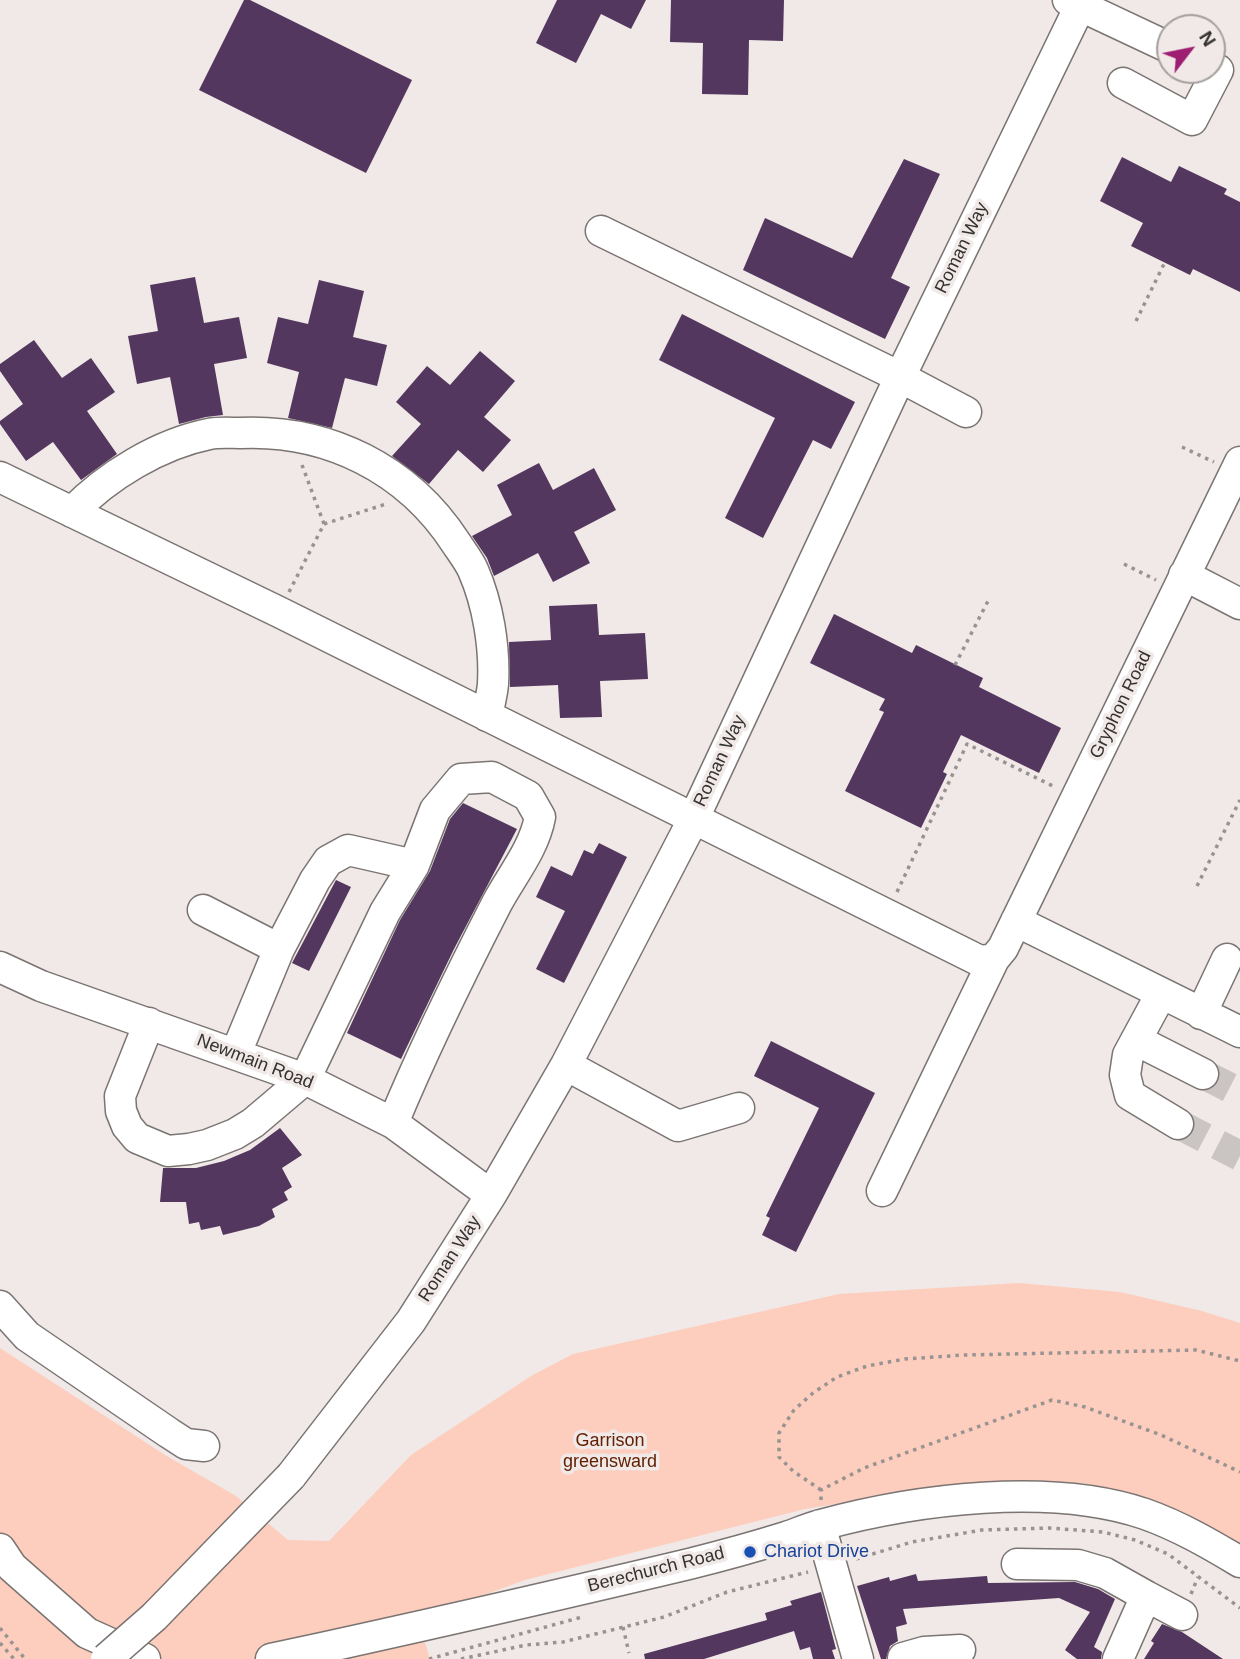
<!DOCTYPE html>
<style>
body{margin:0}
#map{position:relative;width:1240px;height:1659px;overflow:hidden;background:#f0e9e7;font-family:Arial,sans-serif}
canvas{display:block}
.north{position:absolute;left:1156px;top:14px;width:70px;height:70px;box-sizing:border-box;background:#f0e9e7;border:2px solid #a5a09e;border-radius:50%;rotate:58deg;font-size:19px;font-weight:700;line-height:28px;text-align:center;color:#343231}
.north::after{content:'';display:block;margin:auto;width:24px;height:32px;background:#9e1e71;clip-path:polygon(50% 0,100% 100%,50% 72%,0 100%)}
</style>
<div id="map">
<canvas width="1240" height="1659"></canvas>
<div class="north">N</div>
</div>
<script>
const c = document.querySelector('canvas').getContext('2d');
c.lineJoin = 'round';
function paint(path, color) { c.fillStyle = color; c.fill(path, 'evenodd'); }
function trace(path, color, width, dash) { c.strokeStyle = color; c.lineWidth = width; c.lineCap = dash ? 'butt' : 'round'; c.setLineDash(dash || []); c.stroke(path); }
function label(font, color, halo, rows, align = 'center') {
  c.font = font + ' Arial,sans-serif'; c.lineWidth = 7; c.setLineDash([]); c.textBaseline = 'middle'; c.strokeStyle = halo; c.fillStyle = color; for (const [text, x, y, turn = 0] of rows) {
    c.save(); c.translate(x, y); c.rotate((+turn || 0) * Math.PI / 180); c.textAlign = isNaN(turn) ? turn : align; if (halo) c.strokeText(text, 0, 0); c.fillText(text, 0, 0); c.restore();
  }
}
paint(new Path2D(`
 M1019,1283L1120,1292L1202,1311L1240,1323V1543L1154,1501L1083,1483H966L805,1509L525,1580L443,1610L417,1616L430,1659H0V1348L165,1455L236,1496L288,1540L329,1541L411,1455L531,1376L573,1354L839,1294Z`), '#fdcebd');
paint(new Path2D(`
 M244,0H250L412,80L366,173L199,90Z
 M557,0H646L631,29L601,14L576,63L536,43Z
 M671,0H784L783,41L749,40L748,95L702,94L703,43L670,42Z
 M1122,157L1171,182L1179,166L1227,189L1224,194L1240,202V292L1193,269L1190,275L1131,246L1143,223L1100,201Z
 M904,159L940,174L891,278L910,287L885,339L743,270L765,218L852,258Z
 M195,277L204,323L239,317L247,358L214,364L223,415L206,417L179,424L170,377L137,384L128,336L158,331L150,285Z
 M319,280L364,291L353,337L387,345L377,386L345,378L332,428L288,418L299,372L267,363L278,317L308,324Z
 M682,314L855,402L831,449L813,440L763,538L725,518L775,418L659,360Z
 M34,340L62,378L91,358L115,392L87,411L117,454L81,480L53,442L26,461L0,424V421L23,404L0,371V364Z
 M480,351L515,381L484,417L511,440L483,472L458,450L429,484L392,456L421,424L396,402L427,366L450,385Z
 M539,463L553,490L594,468L616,510L574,532L590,563L553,582L538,553L494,576L487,558L472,536L512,515L497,485Z
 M597,604L599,635L645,633L648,679L600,681L602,717L560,718L558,685L510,687L509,642L551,640L549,606Z
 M834,614L912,653L916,645L983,678L979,687L1061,728L1039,773L961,735L943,772L947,774L921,828L845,791L884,712L879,710L885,699L810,663Z
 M463,803L517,829L454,949L401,1059L347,1033L400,920L430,871L450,819Z
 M599,843L627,857L564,983L536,969L565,911L536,897L551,866L572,876L584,850L593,854Z
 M336,880L351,887L309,971L292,963Z
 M771,1041L875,1093L796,1252L762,1235L770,1218L766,1216L819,1108L754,1076Z
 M280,1128L302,1155L282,1168L292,1187L284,1192L288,1200L272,1209L275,1217L259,1226L223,1235L220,1226L201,1230L199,1222L189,1224L186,1202H160L163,1168H196L224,1161L250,1150Z
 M916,1574L918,1581L987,1576L988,1583L1075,1582L1098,1589L1115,1599L1094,1647L1102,1652L1101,1659H1077L1065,1650L1090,1612L1059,1598L903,1609L907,1624L896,1627L898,1641L890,1646L886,1659H881L857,1586L889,1577L890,1581Z
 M821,1592L836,1649L832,1650L835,1659H813L810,1647L800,1650L794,1631L704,1659H645L644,1654L767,1620L765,1613L792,1605L790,1601Z
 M1162,1624L1182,1632L1223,1659H1144L1154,1643L1151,1641Z`), '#54375f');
trace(new Path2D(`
 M1203,1074L1240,1093
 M1178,1124L1240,1156`), '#cac4c3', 30, [30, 15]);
const minor = new Path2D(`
 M1068,0L1170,48
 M1123,83L1192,120L1218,70
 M601,231L900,377L966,412
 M0,477L279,612L980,961L994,959L1003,948L1240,462
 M72,512C107,476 159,444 209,434C219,432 230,433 240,433C328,429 408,469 456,543C462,552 469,561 473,570C488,604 495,647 493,684C492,695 489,706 487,716
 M1184,575L1240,604
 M203,910L279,949
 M1016,921L1240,1032
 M0,967L41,986L305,1079L393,1123L491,1195
 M1161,994L1128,1055L1125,1075L1130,1095L1178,1124
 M1201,1014L1227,959
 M149,1023L120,1096L121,1111L127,1126L137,1138L168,1151L189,1149L207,1145L235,1134L253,1123L305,1079L385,912L414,865L435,810L461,779L492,777L528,796L540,817C534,849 512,875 497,903C460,975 424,1048 393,1123
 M1136,1040L1203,1074
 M236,1053L279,949L315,880L328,861L348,850L414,865
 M566,1065L678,1126L739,1108
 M882,1191L994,959
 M0,1306L27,1336L169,1433L186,1444L204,1446
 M291,1476L411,1321L491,1195L566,1065L694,818L900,377L1080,6
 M820,1525L858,1659
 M0,1549L12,1567L87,1633L145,1659
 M1017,1564L1078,1565L1105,1573L1146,1596L1118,1659
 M1146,1596L1182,1615
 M903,1658L924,1652L960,1650
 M271,1659C410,1629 550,1597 689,1564C721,1556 754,1547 786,1537C798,1533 809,1528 821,1525C916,1499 1051,1482 1145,1514C1179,1526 1210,1544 1240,1562`);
trace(minor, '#7a7472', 33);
trace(new Path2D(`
 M1136,321L1165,262
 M1182,447L1214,462
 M324,524L386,504
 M1124,564L1156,580
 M289,592L324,524L302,465
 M955,665L988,601
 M1197,886L1240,800
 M897,892L967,744L1055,787
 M821,1490L793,1471L779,1457V1433L794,1410L813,1393L837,1377L867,1366L905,1359L964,1355L1196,1350L1240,1361
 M821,1500V1490L864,1468L1052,1400L1085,1407L1161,1435L1240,1472
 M856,1559L912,1542L982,1530L1049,1528L1103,1532L1135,1540L1168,1554L1240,1608
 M1191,1594L1198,1577
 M623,1627L629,1653
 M0,1628L25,1659
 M0,1643L14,1659
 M429,1659L582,1617
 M461,1659L526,1645L563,1642L636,1624L664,1617L727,1592L808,1572`), '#989392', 3.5, [3.5, 5]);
trace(minor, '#fff', 30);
const minorBridge = new Path2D(`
 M106,1659L154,1617L291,1476`);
trace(minorBridge, '#7a7472', 33, []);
trace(minorBridge, '#fff', 30);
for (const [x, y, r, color] of [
 [750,1552,7,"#1a4fb4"]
]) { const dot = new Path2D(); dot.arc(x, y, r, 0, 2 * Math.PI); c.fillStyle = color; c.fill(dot); trace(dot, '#f0e9e7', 2.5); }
label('18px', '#343231', '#f0e9e7', [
 ["Roman Way",962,248,-64],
 ["Gryphon Road",1121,705,-64],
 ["Roman Way",720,761,-65],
 ["Newmain Road",255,1062,21],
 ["Roman Way",450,1259,-57],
 ["Berechurch Road",656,1570,-14]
]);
label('18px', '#642003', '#f0e9e7', [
 ["Garrison",610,1441],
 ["greensward",610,1462]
]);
label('18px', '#164399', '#f0e9e7', [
 ["Chariot Drive",764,1552]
], 'left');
</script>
